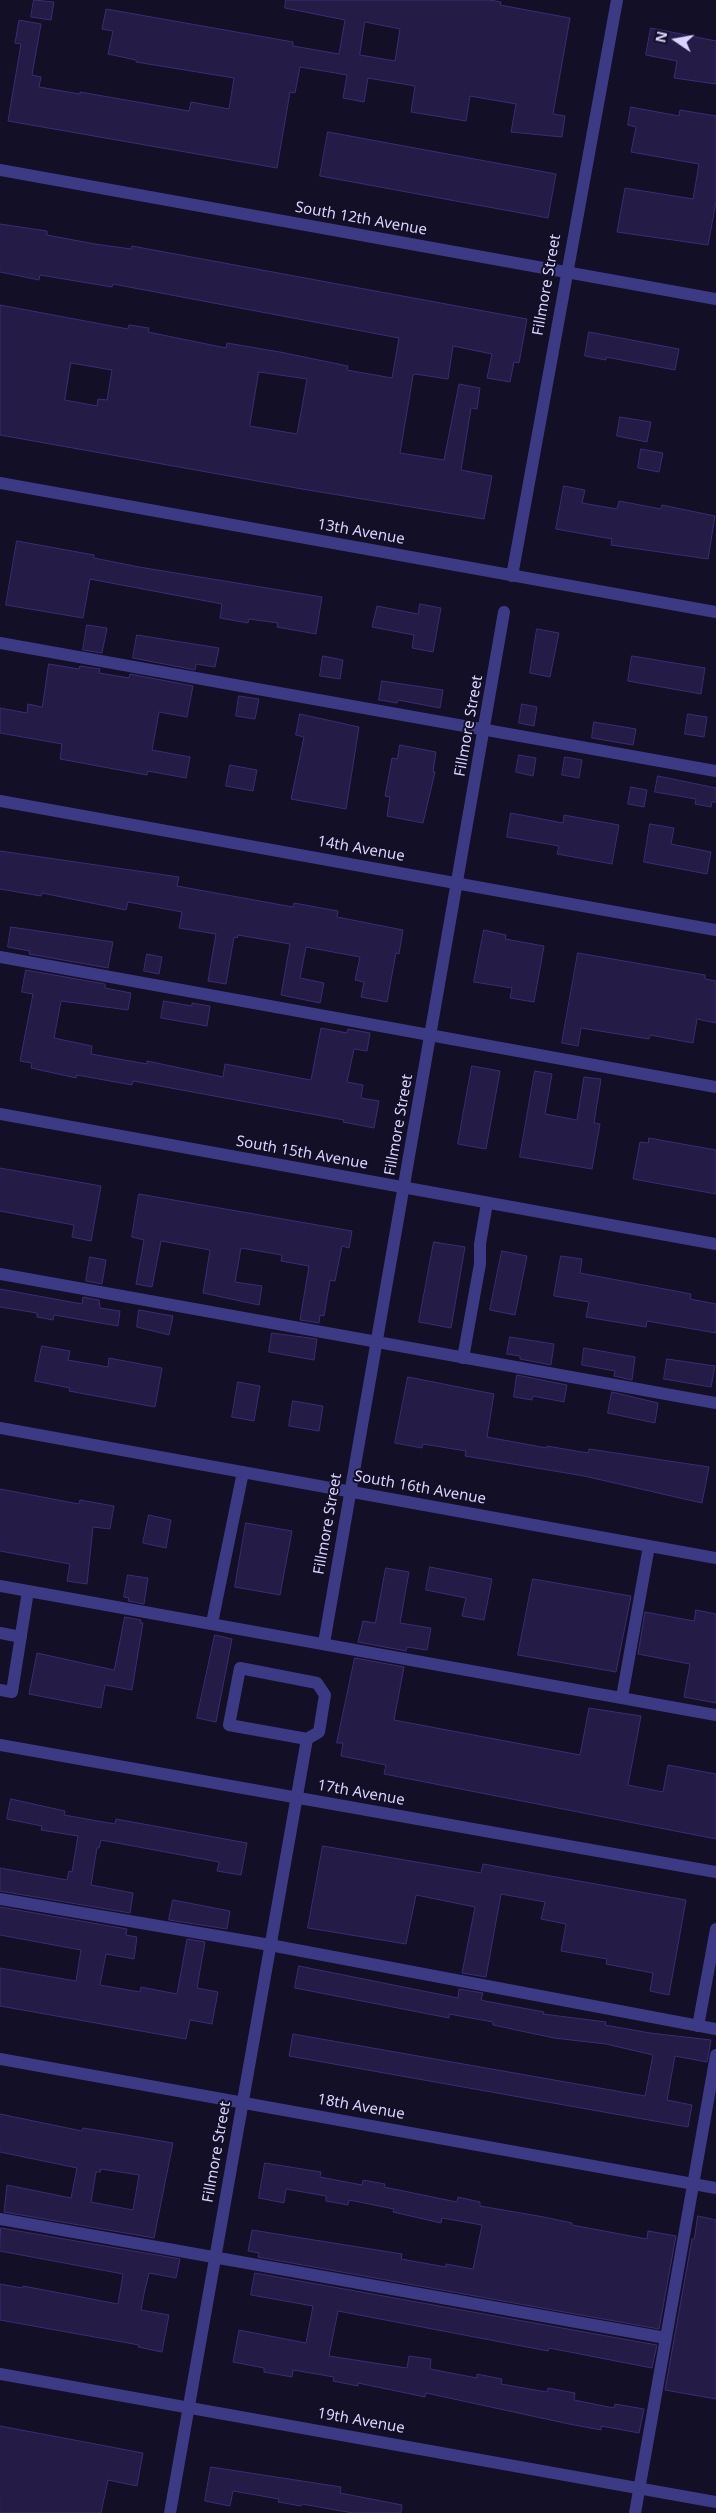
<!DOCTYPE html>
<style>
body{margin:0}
#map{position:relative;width:716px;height:2513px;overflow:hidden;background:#130f26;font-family:"Noto Sans",sans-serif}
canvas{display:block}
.north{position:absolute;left:651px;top:15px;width:50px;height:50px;-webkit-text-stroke:4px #130f26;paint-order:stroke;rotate:282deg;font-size:14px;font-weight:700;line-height:20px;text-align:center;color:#d9d4ff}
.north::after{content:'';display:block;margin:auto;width:18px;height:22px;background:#d9d4ff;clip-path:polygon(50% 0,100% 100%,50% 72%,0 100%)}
</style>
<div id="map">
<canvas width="716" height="2513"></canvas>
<div class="north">N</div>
</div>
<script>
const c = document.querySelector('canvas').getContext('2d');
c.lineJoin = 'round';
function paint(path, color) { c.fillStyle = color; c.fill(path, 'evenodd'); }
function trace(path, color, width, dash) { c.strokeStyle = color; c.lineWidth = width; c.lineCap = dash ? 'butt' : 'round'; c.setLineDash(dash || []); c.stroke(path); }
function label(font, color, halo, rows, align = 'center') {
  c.font = font + ' "Noto Sans",sans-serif'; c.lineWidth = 4; c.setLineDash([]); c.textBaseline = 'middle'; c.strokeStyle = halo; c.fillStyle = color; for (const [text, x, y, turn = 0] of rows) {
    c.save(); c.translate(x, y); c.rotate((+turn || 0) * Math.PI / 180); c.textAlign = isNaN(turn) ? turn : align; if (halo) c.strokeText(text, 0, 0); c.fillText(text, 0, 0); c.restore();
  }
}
const building = new Path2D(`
 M34,0L54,2L51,20L31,17Z
 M286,0H490L501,2L500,5L570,18L553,114L565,116L562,137L511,132L516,104L470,96L466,121L411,112L415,86L368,78L364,102L343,98L347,75L300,67L295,93L290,92L277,168L8,121L21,44L15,43L19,20L41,24L32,75L41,77L39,87L80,94V92L189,111L191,102L229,109L234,78L136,62V60L108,54L113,31L102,29L106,9L293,42V46L339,54L345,20L285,8ZM365,22L400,29L395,61L360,55Z
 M651,28L716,41V84L674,78L677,61L646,55Z
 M631,107L679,116L680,110L716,116V202L708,245L617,232L625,188L693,199L699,164L631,152L636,127L628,125Z
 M328,132L556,174L548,218L320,176Z
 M0,224L47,231V235L95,244L131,249L132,246L527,319L519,363L514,362L510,382L487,378L492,354L453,346L448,379L415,374L413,376L400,453L444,460L459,384L480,388L477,409L471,408L461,470L492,476L484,519L302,489L0,435V305L128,329L129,325L149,328L148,332L226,348L227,343L280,352L348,366L347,370L392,378L399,338L113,284L112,287L40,275L39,280L0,272ZM71,363L112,370L107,400L98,399L97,406L65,400ZM259,372L307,379L297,434L250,426Z
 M589,332L679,349L675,370L606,357V360L585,356Z
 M620,417L651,422L647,442L617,436Z
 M641,449L663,453L659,472L638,468Z
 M564,486L585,490L582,503L617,509L619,501L661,509L662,505L715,516L708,559L611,545L612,539L556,529Z
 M17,541L94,555V558L139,567L322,597L316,634L277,627L278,623L249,619L248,623L220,618L222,604L90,579L83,618L6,605Z
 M420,604L441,608L433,652L412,648L414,635L372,627L377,606L418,614Z
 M87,625L107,628L102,653L83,650Z
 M537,629L559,633L550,677L530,673Z
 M137,635L219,648L215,667L196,664L195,670L133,658Z
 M323,656L343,660L340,679L320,676Z
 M632,656L705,668L701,694L628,681Z
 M49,664L79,669L80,666L100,669L99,673L129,678L130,674L193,686L187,717L159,712L152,750L190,757L186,778L148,771L147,775L60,759L62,744L0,733V708L27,713L28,704L42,707Z
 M382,681L443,690L440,708L398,700L397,703L379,700Z
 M239,696L259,699L255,719L236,716Z
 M522,704L537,707L534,726L519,723Z
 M300,714L359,727L346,809L291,799L304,737L296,735Z
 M688,714L707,717L704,737L685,734Z
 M594,722L636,729L633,745L592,738Z
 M400,745L436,752L433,772H435L423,823L387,816L390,797L385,796L392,758L397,759Z
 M519,755L536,758L533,776L516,772Z
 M565,757L582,760L579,778L562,775Z
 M230,765L257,770L253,791L226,786Z
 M658,776L716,788V802H712L711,807L695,804L696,799L655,792Z
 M631,787L647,790L644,807L628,804Z
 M511,813L563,823L564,815L619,825L612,864L557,854L559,846L507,837Z
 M650,824L674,828L671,844L711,852L707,874L644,862Z
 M0,851L179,877L177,886L293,907L294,903L338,911L337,917L403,930L399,954L396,953L387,1002L361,997L364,982L355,980L360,957L306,947L300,978L324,983L320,1003L281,995L290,944L238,935L237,938L234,937L226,984L208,981L216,934L179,928L182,912L128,902L126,910L42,893L41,896L0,889Z
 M11,927L113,942L108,968L29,954L30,951L8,947Z
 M484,930L506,935L505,939L544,946L534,1002L510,998L512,988L474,982Z
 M578,953L705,975V979L716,981V1023L697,1019L693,1043L650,1035L649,1039L581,1028L578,1046L562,1043Z
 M147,954L162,957L159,974L144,971Z
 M26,970L105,984V988L131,993L128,1010L61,1001L54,1038L92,1046L91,1054L147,1064V1061L223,1077L225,1064L311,1080L321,1028L347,1033L348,1029L370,1033L367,1051L354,1049L347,1082L363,1085L361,1098L379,1101L374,1128L343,1122L344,1120L133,1081L132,1085L77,1075L76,1078L31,1068L32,1063L20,1061L33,994L22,992Z
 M164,1001L192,1006V1003L210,1006L207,1026L161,1018Z
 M472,1066L500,1071L486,1149L458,1144Z
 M535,1071L552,1074L545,1114L577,1120L584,1077L601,1079L594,1123L600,1124L592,1169L520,1157Z
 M649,1138L716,1150V1194L633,1179L640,1142L648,1143Z
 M0,1168L101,1186L91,1241L72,1237L74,1225L0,1211Z
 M139,1194L352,1231L349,1248L342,1246L335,1281L330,1280L324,1316L320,1315L319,1323L300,1320L309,1266L281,1261L282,1255L241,1248L235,1282L262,1286L259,1305L203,1293L210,1250L161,1241L152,1287L136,1284L144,1240L132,1237Z
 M434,1242L465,1247L451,1328L419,1322Z
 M502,1251L527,1256L515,1315L490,1310Z
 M561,1256L582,1259L580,1273L691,1294L690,1299L716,1304V1333L647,1321L646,1327L586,1317L589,1302L554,1296Z
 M90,1257L106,1260L102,1284L86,1281Z
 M0,1289L82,1304L83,1297L99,1300L100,1308L120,1311L118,1326L54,1315L53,1320L37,1317V1313L0,1307Z
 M139,1310L173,1316L169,1335L137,1327Z
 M272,1333L317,1339L314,1360L269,1352Z
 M510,1337L554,1344L551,1365L520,1359V1356L507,1354Z
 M42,1346L70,1351L68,1360L108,1367L109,1358L162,1368L155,1407L69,1391L70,1388L35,1381Z
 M584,1348L635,1357L632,1380L614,1376L615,1371L582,1365Z
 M667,1359L715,1366L711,1387L664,1379Z
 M517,1375L567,1385L564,1402L533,1396L532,1400L514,1397Z
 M408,1377L494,1394L487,1437L547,1448V1446L588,1453L589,1449L709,1467L702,1503L584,1476L465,1456L466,1451L423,1444L422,1448L395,1443Z
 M238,1382L260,1386L254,1421L232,1417Z
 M612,1392L658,1403L655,1423L608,1413Z
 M293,1401L323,1406L319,1431L289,1426Z
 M0,1489L79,1504L80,1500L114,1506L110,1529L93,1527L87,1584L67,1581L70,1564L0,1551Z
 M149,1515L171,1520L166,1548L143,1543Z
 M246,1523L292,1531L280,1595L235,1587Z
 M430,1567L492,1579L484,1620L462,1616L466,1598L426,1590Z
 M386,1568L409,1572L400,1623L431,1628L427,1650L407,1647L406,1651L358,1642L363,1621L375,1623Z
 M128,1575L148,1578L144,1604L128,1601L129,1598L124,1597Z
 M533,1579L631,1596L616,1672L518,1655Z
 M696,1610L716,1614V1703L684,1697L690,1664L638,1654L645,1612L694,1621Z
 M125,1617L141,1620L140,1623H143L132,1690L105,1685L101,1708L29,1694L37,1653L114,1670Z
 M215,1635L232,1639L216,1722L197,1718Z
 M355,1658L404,1667L394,1720L580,1755L589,1708L641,1716L628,1785L663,1792L668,1765L716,1774V1839L384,1774L386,1765L341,1756L343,1743H337Z
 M11,1799L65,1811L64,1815L115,1824L116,1819L247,1843L241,1875L217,1871L219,1862L101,1840L99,1848H97L91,1885L133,1893L130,1913L0,1891V1868L67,1880L69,1871L72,1872L78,1836L41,1830L42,1826L7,1819Z
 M323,1846L481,1873L483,1864L686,1900L669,1995L650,1991L653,1973L606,1964L607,1959L561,1951L566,1924L541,1919L545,1902L501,1894L486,1977L462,1973L475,1907L416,1895L406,1944L308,1928Z
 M173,1900L230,1911L227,1929L169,1920Z
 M0,1907L127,1929L126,1935L137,1937L134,1959L106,1954L100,1985L140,1992L141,1987L177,1994L187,1939L205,1942L197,1988L218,1992L212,2024L190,2020L186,2039L0,2006V1968L76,1981L81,1950L0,1935Z
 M299,1966L458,1998L459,1989L483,1993L481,2000L485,2001L544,2012L543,2014L606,2022L605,2025L650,2033L711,2040L707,2062L675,2056L667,2100L692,2105L688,2127L289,2056L293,2034L645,2096L653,2055L606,2044L554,2038L493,2025V2022L449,2014V2018L295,1988Z
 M0,2114L82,2131L83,2128L115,2133L173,2143L154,2238L4,2212L7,2185L71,2198L77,2168L0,2152ZM101,2169L139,2175L133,2210L91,2202L96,2172H100Z
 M265,2163L321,2172L320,2177L362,2185L363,2180L385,2184L384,2187L457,2202L458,2197L480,2202V2206L544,2217L572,2223V2225L647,2239L648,2231L676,2236L659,2329L258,2257L259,2253L248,2251L252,2230L402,2254L401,2259L446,2267V2264L473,2269L482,2225L442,2218L441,2223L393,2212L394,2209L349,2200L348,2205L326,2201V2196L286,2189L284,2203L259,2198Z
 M698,2216L716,2220V2399L665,2390L692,2239H694Z
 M1,2228L180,2259L176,2278L149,2273L144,2294L141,2310L169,2315L162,2352L138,2347L139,2345L0,2320V2284L22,2288L23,2286L118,2304L123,2274L0,2251Z
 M255,2273L657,2345L652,2368L549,2348L548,2351L338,2311L329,2356L407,2368L409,2356L431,2359L430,2369L477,2378V2374L502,2379L501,2384L547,2392L548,2388L575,2393L574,2400L614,2408L615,2404L644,2409L639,2433L601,2426V2430L569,2424L426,2393L425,2397L358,2383V2386L333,2381L334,2377L293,2370L292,2377L264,2372V2368L233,2362L239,2330L306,2343L313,2306L251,2295Z
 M0,2426L143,2453L137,2486L108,2480L101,2513H0Z
 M211,2467L341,2487L340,2493L402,2505L401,2513H353L302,2504L301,2506L278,2502L279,2499L233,2491L230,2506L205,2501Z`);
paint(building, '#241b47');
trace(building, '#3b2d73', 1);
trace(new Path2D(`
 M0,170L716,299
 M0,483L716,612
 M512,576L617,0
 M0,643L716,771
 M0,801L716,930
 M0,957L716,1087
 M0,1114L716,1244
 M0,1274L716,1403
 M463,1358L480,1264V1244L487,1203
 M0,1428L716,1558
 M0,1586L716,1715
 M212,1623L243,1472
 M0,1633L21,1637
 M324,1643L504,612
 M0,1690L12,1692L28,1591
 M622,1697L649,1546
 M0,1745L716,1872
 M0,1899L270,1945L716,2029
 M698,2026L716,1929
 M0,2059L716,2188
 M0,2219L666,2338
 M0,2374L716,2502
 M170,2513L307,1739L319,1732L325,1695L317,1683L240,1668L229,1725L307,1739
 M635,2513L716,2055`), '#3d3a85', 12);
label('15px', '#d9d4ff', '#130f26', [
 ["South 12th Avenue",361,219,10],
 ["Fillmore Street",547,285,-80],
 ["13th Avenue",361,532,10],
 ["Fillmore Street",469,726,-80],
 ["14th Avenue",361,849,10],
 ["Fillmore Street",399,1125,-80],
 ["South 15th Avenue",302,1153,10],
 ["South 16th Avenue",420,1488,10],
 ["Fillmore Street",328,1524,-80],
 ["17th Avenue",361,1793,10],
 ["18th Avenue",361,2107,10],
 ["Fillmore Street",217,2152,-80],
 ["19th Avenue",361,2421,10]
]);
</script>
